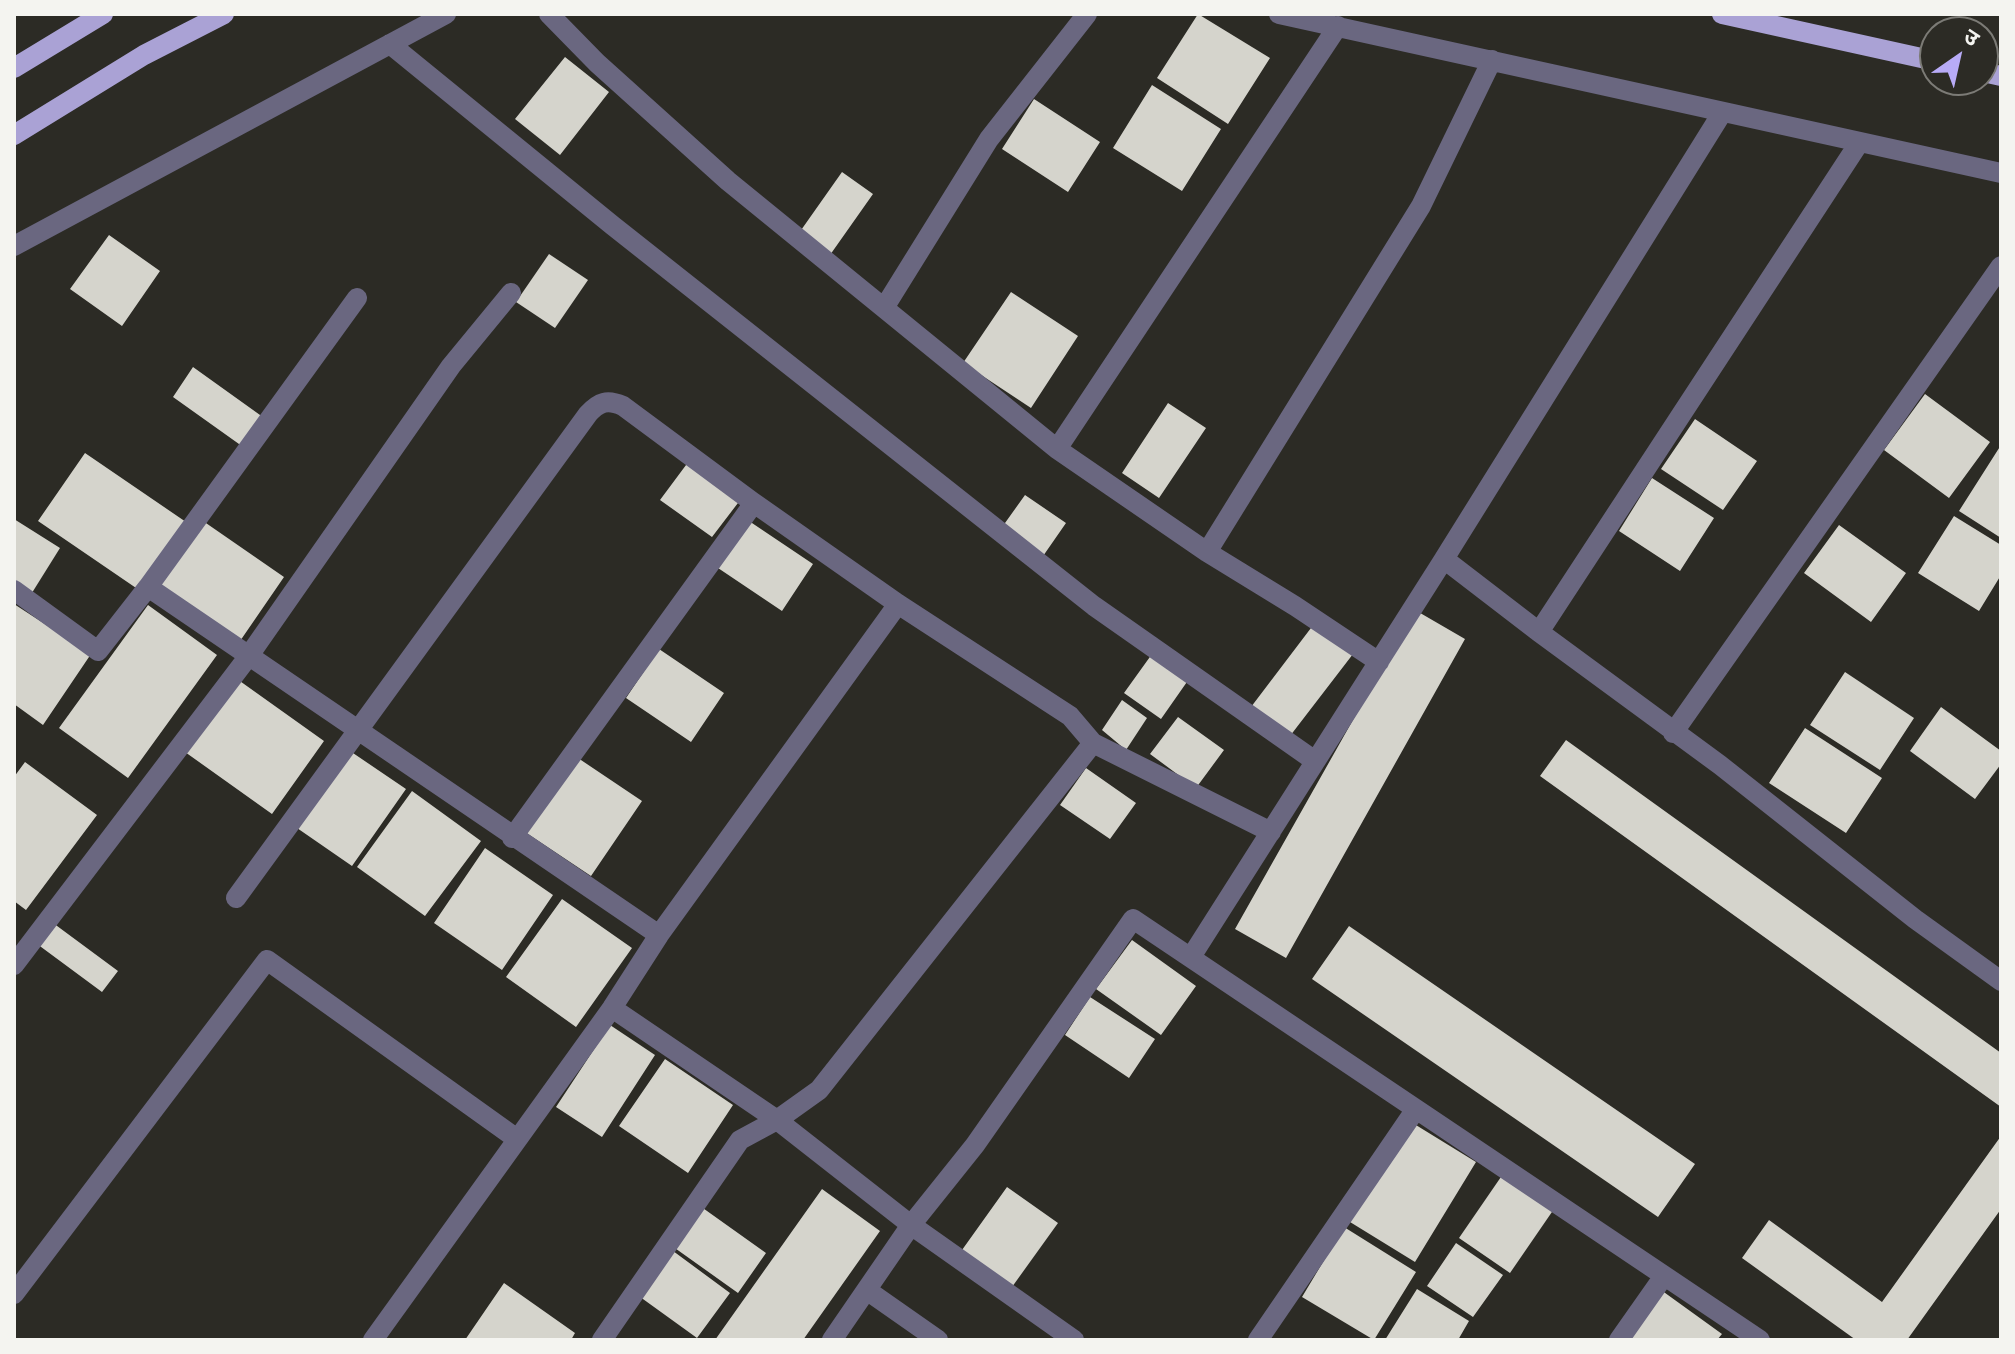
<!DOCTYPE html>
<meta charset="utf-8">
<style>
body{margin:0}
#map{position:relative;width:2015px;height:1354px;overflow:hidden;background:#2c2b25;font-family:Signika,"Noto Sans Devanagari",sans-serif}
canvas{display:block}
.frame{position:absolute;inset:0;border:16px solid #f4f4f0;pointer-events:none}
.north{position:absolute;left:1919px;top:16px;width:80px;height:80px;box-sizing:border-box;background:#2c2b25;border:2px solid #7c7b76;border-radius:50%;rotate:34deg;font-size:22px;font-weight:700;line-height:32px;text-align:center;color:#f4f4f0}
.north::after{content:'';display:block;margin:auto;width:28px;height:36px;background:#b8abf7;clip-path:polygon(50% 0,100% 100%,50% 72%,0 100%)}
</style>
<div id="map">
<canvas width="2015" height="1354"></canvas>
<div class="frame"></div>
<div class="north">उ</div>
</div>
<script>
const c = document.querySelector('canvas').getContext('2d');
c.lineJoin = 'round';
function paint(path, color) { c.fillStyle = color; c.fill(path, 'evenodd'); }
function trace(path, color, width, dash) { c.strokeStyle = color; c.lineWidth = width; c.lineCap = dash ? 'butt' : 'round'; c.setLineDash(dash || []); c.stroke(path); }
paint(new Path2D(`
 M1198,14L1270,58L1228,124L1157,78Z
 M565,57L609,92L560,155L515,119Z
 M1152,85L1221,129L1182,191L1113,148Z
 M1034,99L1100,142L1068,192L1002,149Z
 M842,172L873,194L830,255L799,233Z
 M109,235L160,271L122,326L70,289Z
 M549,254L588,280L555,328L516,302Z
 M1011,292L1078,336L1031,408L963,363Z
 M193,367L267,420L246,449L173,397Z
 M1925,394L1990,442L1949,498L1884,450Z
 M1168,403L1206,428L1159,498L1122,473Z
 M1695,419L1757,461L1723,510L1661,469Z
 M2001,445V538L1959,511Z
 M85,453L186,522L139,590L38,521Z
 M689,461L741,499L712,537L660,500Z
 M1652,478L1714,518L1680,571L1619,531Z
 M1025,495L1066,523L1041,559L1000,530Z
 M1954,516L2001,545V575L1979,611L1918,573Z
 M14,519L60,548L30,596L14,585Z
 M203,521L284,577L238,644L157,588Z
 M749,521L813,564L782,611L718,568Z
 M1839,525L1906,573L1871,622L1804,573Z
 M14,604L91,654L43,725L14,704Z
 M148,605L217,655L128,778L59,728Z
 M1415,610L1465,639L1286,958L1235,929Z
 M1314,624L1353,654L1290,736L1251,707Z
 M659,649L724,693L691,742L626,698Z
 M1152,654L1189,679L1161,719L1124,693Z
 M1845,672L1914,718L1880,770L1810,725Z
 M237,679L324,741L272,814L185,752Z
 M1122,700L1147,718L1126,750L1102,730Z
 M1941,707L2001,751V764L1975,799L1910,751Z
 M1178,717L1224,750L1196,788L1150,754Z
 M1805,728L1882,778L1846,833L1769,783Z
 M1566,740L2001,1053V1107L1540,776Z
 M350,751L406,789L352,866L297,828Z
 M575,756L642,801L591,876L525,832Z
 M25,762L97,815L26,910L14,901V777Z
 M1086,768L1136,803L1110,839L1060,805Z
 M412,791L481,841L425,916L357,867Z
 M485,848L553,895L502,970L434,923Z
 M562,899L632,948L576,1027L506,977Z
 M49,920L118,971L102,992L33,941Z
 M1349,926L1695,1164L1658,1217L1312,979Z
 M1132,940L1196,986L1161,1035L1096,989Z
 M1090,997L1155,1039L1129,1078L1065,1035Z
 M610,1025L655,1055L602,1137L556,1107Z
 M665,1059L733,1105L688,1173L619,1126Z
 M1411,1122L1476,1162L1415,1262L1350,1222Z
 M2001,1136V1209L1907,1340H1856L1742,1258L1769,1220L1882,1302Z
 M1503,1174L1554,1209L1510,1273L1459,1238Z
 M1007,1187L1058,1223L1012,1287L962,1250Z
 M822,1189L880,1231L803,1340H715Z
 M700,1206L766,1253L738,1293L672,1246Z
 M1344,1227L1416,1272L1374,1340L1302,1297Z
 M1456,1243L1503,1275L1473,1317L1427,1286Z
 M669,1248L730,1293L697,1338L636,1294Z
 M504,1283L575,1333L571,1340H465Z
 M1417,1289L1469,1321L1458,1340H1385Z
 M1661,1290L1722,1334L1717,1340H1625Z`), '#d5d4cc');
trace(new Path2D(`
 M549,14L597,63L728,181L1057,449L1207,552L1295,606L1379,662
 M1279,14L2001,173
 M390,44L612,225L1094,606L1315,761
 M1722,113L1444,559L1539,632L1720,765L1915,919L2001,981
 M14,246L446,14
 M884,308L989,139L1087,14
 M1057,449L1338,26
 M1207,552L1421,206L1492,60
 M148,587L659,935
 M14,590L98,651L148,587L357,298
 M1539,632L1859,143
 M1673,733L2001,266
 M512,838L754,503
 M236,898L588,414C599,402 607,399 623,406L754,503L898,604L1070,716L1093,743L1271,832
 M1191,957L1444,559
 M14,965L248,657L451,366L511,293
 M612,1008L777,1120L911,1225L1074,1340
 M868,1291L938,1340
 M14,1294L267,960L517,1139
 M373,1340L612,1008L659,935L898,604
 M602,1340L740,1140L777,1120L819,1090L1093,743
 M832,1340L911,1225L975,1145L1133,919L1760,1340
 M1258,1340L1416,1109
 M1619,1340L1664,1276`), '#6a6780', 20);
trace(new Path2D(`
 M1722,14L1935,61
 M14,68L103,14
 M1983,72L2001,76
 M14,135L144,55L224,14`), '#aaa2d5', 20);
</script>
